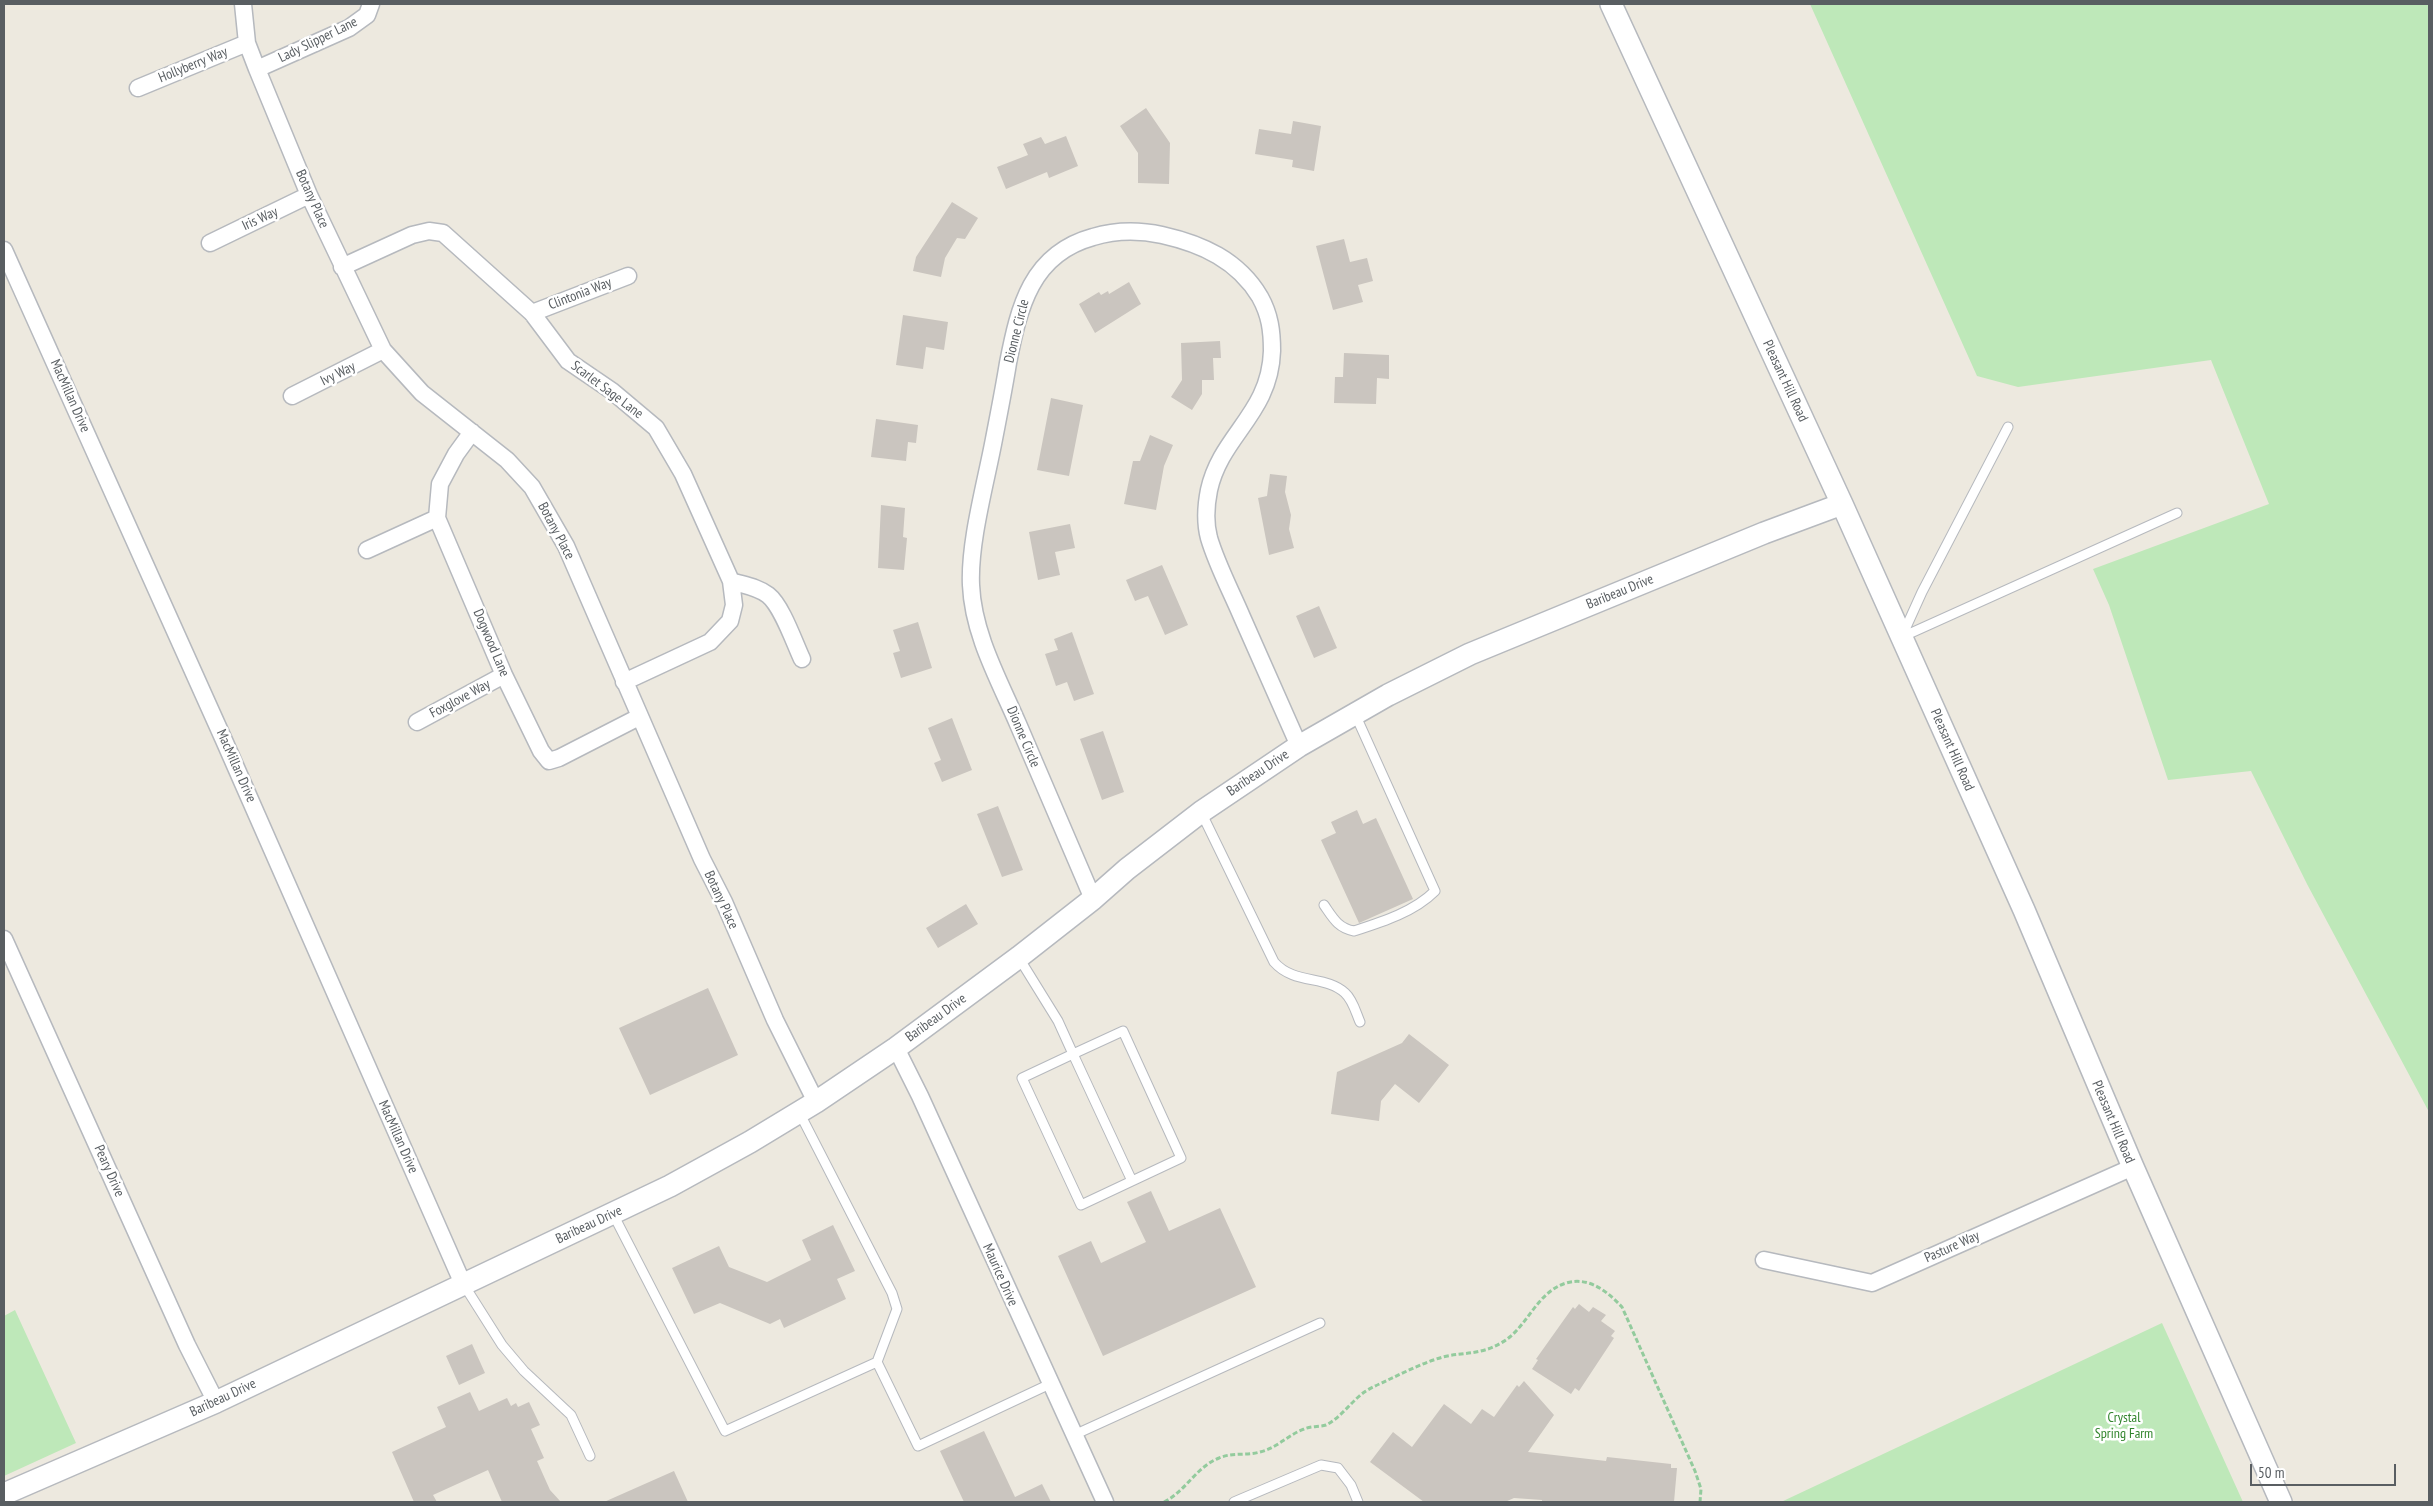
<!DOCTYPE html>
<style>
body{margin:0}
#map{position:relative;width:2433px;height:1506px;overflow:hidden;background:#ede9df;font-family:"PT Sans Narrow",sans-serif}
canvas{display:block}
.frame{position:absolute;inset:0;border:5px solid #595e62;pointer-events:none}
.scale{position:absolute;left:2250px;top:1464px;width:146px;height:22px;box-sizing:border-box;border:2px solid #595e62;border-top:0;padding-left:6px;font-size:15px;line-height:18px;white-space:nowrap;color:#595e62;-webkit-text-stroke:4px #fff;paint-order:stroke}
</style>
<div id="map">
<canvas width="2433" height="1506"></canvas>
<div class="frame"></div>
<div class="scale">50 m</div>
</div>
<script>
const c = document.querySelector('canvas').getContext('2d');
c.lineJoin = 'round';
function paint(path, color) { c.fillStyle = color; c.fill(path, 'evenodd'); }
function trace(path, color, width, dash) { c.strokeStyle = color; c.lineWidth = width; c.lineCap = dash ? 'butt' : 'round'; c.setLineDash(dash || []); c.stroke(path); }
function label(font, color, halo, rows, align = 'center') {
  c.font = font + ' "PT Sans Narrow",sans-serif'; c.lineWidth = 5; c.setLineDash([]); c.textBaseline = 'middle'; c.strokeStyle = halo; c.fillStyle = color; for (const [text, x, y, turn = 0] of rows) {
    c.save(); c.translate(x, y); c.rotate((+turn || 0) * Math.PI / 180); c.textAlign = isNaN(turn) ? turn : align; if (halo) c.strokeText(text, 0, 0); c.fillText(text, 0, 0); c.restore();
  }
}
paint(new Path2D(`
 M1810,4H2429V1112L2307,884L2251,771L2168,780L2109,605L2093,569L2269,504L2211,360L2018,387L1977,376Z
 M15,1310L76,1443L4,1476V1316Z
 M2162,1323L2243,1502H1781Z`), '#bee8b9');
paint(new Path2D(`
 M1146,108L1170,143L1169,184L1138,183V153L1120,126Z
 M1293,121L1321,126L1314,171L1292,167L1293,160L1255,154L1259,129L1291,134Z
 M1066,136L1078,166L1049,178L1047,172L1006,189L997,167L1028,155L1023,144L1041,137L1045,144Z
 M952,202L978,218L965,239L957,238L945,258L941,277L913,271L916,257Z
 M1344,239L1350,262L1367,258L1373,281L1358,285L1363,302L1333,310L1316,246Z
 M1129,282L1141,304L1095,333L1079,304L1099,292L1101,295L1108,291L1109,294Z
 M903,315L948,322L944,350L926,347L923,369L896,365Z
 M1220,341L1221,358H1213L1214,380H1202V394L1192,410L1171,397L1182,380L1181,343Z
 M1344,353L1389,355V379L1377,378L1376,404L1334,403L1335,377H1343Z
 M1051,398L1083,405L1069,476L1037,470Z
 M876,419L918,425L916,443L908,442L906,461L871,457Z
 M1150,435L1173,445L1164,466L1156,510L1124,504L1133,461H1140Z
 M1270,474L1287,476L1285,492L1291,515L1289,529L1294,548L1269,555L1258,498L1267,496Z
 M881,505L905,508L903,537L907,538L904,570L878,568Z
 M1070,524L1075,548L1055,552L1060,575L1038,580L1029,532Z
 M1162,565L1188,625L1165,635L1148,596L1135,601L1126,580Z
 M1319,606L1337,648L1314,658L1296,616Z
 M918,622L932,668L901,678L893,653L900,651L893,630Z
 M1072,632L1094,694L1074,701L1067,682L1056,686L1045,654L1058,650L1054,639Z
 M952,718L972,770L942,782L934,763L941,760L928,728Z
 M1103,731L1124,792L1102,800L1080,739Z
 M998,806L1023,870L1002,877L977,814Z
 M1357,810L1363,824L1376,818L1413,899L1359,923L1321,840L1336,833L1331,822Z
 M966,904L978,924L938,948L926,928Z
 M708,988L738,1055L650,1095L619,1028Z
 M1409,1034L1449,1065L1419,1103L1395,1084L1381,1101L1379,1121L1331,1114L1337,1072L1402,1043Z
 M1151,1191L1169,1231L1220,1208L1256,1287L1103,1356L1058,1256L1091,1241L1101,1263L1146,1242L1127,1202Z
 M833,1225L855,1271L837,1279L846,1299L784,1328L780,1319L770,1324L720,1303L694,1314L672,1268L719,1246L729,1267L767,1282L811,1260L802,1240Z
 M1579,1304L1589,1312L1593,1307L1606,1315L1601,1321L1615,1331L1611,1336L1614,1338L1579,1391L1575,1388L1571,1394L1532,1369L1538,1360L1536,1359L1573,1307L1575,1309Z
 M472,1344L485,1373L459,1385L446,1356Z
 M1524,1381L1554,1415L1528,1452L1606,1461L1607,1457L1671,1464V1468H1677L1674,1502H1542V1500L1514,1498L1505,1502H1424L1370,1462L1393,1432L1412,1447L1444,1404L1471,1424L1482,1409L1494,1417L1517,1385L1519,1387Z
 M470,1392L479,1411L507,1398L511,1406L516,1403L518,1407L529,1402L540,1425L531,1429L544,1458L537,1461L550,1490L561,1502H502L488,1470L433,1495L437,1502H414L392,1452L446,1427L437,1407Z
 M984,1431L1015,1497L1042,1484L1051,1502H964L940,1451Z
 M674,1471L688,1502H604Z`), '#cac5bf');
const service = new Path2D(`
 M1903,634L1922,592L2008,427
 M1902,637L2177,513
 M1201,812L1274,962C1294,985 1326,975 1345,993C1353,1000 1356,1013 1360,1022
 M1324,905C1333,918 1338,928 1354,931C1382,922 1414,912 1435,891L1355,714
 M1019,958L1058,1021L1073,1054L1022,1078L1081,1205L1132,1181L1073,1054L1123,1031L1181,1158L1132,1181
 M613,1214L725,1431L877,1362L897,1309L892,1293L799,1112
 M464,1285L502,1345L524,1371L571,1415L590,1456
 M877,1362L918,1446L1050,1384
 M1074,1435L1320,1323
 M1234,1502L1321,1465L1338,1468L1351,1485L1358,1502`);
const minor = new Path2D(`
 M243,4L247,43L257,69L309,195L383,350L422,393L507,460L532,487L566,546L702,859L724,902L775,1020L816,1102
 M257,69L349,28L367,15L371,4
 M138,88L247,43
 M210,243L309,195
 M4,250L223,738L463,1284
 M342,267L412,235L429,231L443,233L532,313L568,361L612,391L656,428L683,474L731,581L734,605L730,621L710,642L624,682
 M532,313L628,276
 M292,396L383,350
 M472,432L456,454L440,484L437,518L504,675L541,751L549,761L559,758L639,717
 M367,550L437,518
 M731,581C743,585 758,587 768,595C782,606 794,642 802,659
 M417,722L504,675
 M1093,899C1068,841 1043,782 1018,724C999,680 973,634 971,585C969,542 986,482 994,439C999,413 1004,388 1008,363C1019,307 1031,254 1093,237C1116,230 1139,230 1162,235C1202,244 1238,260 1260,297C1270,315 1272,331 1272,351C1270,414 1221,435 1209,490C1206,505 1205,523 1209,538C1217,565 1231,591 1242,617C1261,660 1280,703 1299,746
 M4,939L187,1345L216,1402
 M896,1048L920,1096L1105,1502
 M1764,1260L1872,1283L2133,1167`);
const tertiary = new Path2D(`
 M1611,4L1842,504L2024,910L2133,1167L2281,1502
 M4,1494L216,1402L670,1186L750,1142L816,1102L896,1048L1019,957L1093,899L1127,869L1201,812L1299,746L1388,695L1470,654L1764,533L1842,504`);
trace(service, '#b6b9be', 11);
trace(minor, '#b6b9be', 19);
trace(tertiary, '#b6b9be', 24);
trace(new Path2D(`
 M1164,1502C1186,1491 1196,1467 1219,1458C1233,1452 1247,1456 1260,1452C1277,1448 1288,1435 1304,1429C1311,1426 1319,1427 1326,1425C1342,1417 1352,1400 1366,1391C1374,1386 1382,1383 1390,1379C1407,1371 1425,1362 1443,1357C1463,1352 1481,1355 1501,1343C1528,1328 1535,1293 1566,1283C1589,1276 1608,1292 1622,1307L1695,1471L1701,1489L1700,1502`), '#93cb9d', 3, [5, 2.5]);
trace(service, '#fff', 9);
trace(minor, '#fff', 16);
trace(tertiary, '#fff', 21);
label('14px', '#595e62', '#fff', [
 ["Lady Slipper Lane",318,40,-26],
 ["Hollyberry Way",193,65,-22],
 ["Botany Place",312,199,66],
 ["Iris Way",260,219,-25],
 ["Clintonia Way",580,294,-21],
 ["Dionne Circle",1017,331,-76],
 ["Ivy Way",338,374,-26],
 ["Pleasant Hill Road",1785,381,65],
 ["Scarlet Sage Lane",607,390,37],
 ["MacMillan Drive",70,396,66],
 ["Botany Place",556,531,62],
 ["Baribeau Drive",1620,592,-22],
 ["Dogwood Lane",491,643,67],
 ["Foxglove Way",460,699,-28],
 ["Dionne Circle",1023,737,67],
 ["Pleasant Hill Road",1952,750,66],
 ["MacMillan Drive",236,766,66],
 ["Baribeau Drive",1258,773,-34],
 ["Botany Place",721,900,65],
 ["Baribeau Drive",936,1018,-36],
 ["Pleasant Hill Road",2113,1122,67],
 ["MacMillan Drive",398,1137,66],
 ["Peary Drive",109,1171,66],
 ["Baribeau Drive",589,1225,-25],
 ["Pasture Way",1952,1247,-24],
 ["Maurice Drive",1000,1275,66],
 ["Baribeau Drive",223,1398,-25]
]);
label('14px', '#32852d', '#fff', [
 ["Crystal",2124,1418],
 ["Spring Farm",2124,1434]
]);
</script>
